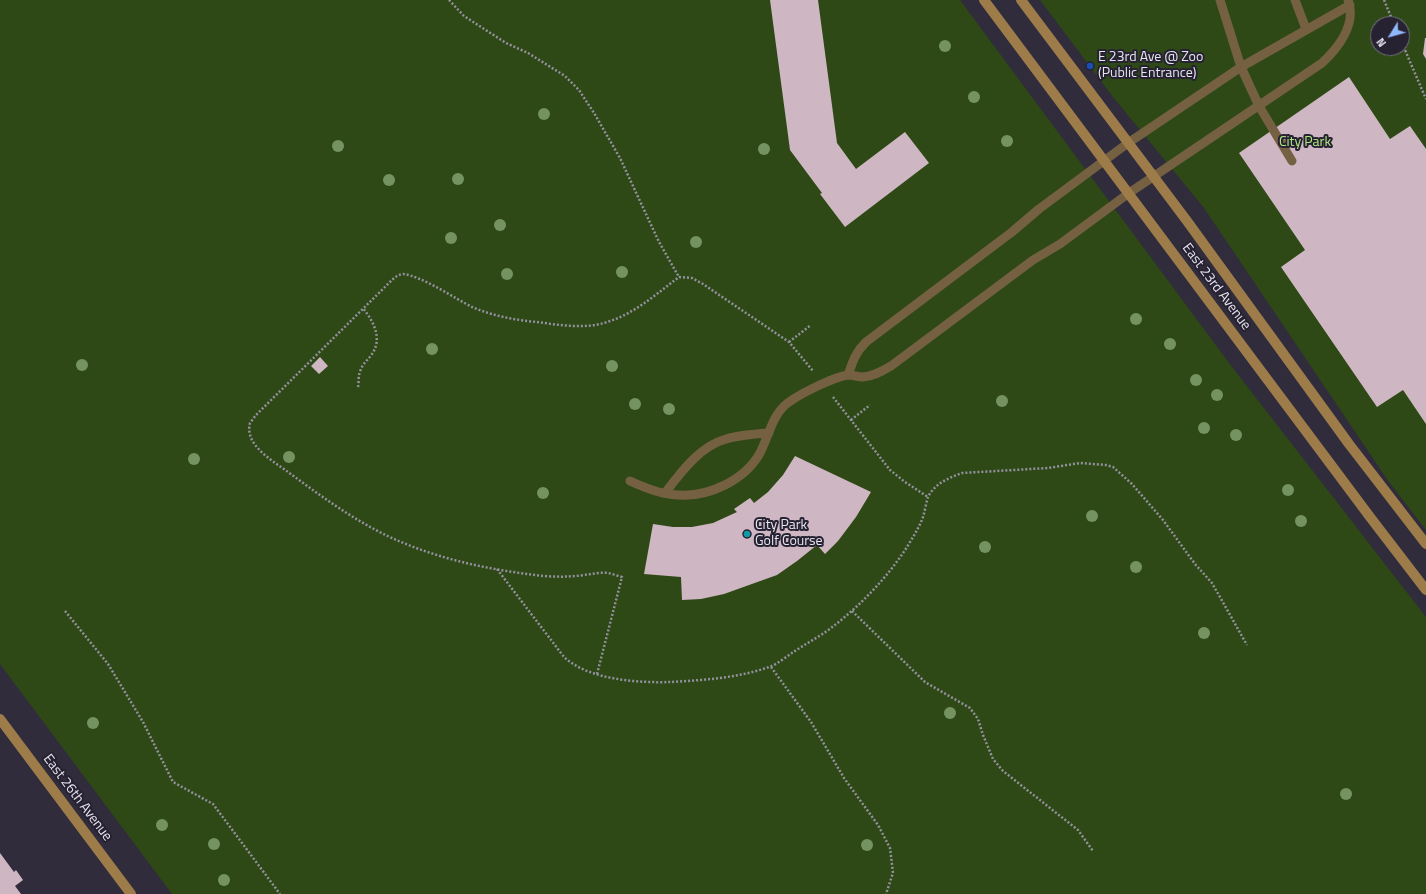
<!DOCTYPE html>
<style>
body{margin:0}
#map{position:relative;width:1426px;height:894px;overflow:hidden;background:#302c3c;font-family:"Titillium Web",sans-serif}
canvas{display:block}
.north{position:absolute;left:1370px;top:16px;width:40px;height:40px;box-sizing:border-box;background:#262232;border:1px solid #73707e;border-radius:50%;rotate:233deg;font-size:11px;font-weight:700;line-height:16px;text-align:center;color:#e6e4ef}
.north::after{content:'';display:block;margin:auto;width:14px;height:18px;background:#90b8fd;clip-path:polygon(50% 0,100% 100%,50% 72%,0 100%)}
</style>
<div id="map">
<canvas width="1426" height="894"></canvas>
<div class="north">N</div>
</div>
<script>
const c = document.querySelector('canvas').getContext('2d');
c.lineJoin = 'round';
function paint(path, color) { c.fillStyle = color; c.fill(path, 'evenodd'); }
function trace(path, color, width, dash) { c.strokeStyle = color; c.lineWidth = width; c.lineCap = dash ? 'butt' : 'round'; c.setLineDash(dash || []); c.stroke(path); }
function label(font, color, halo, rows, align = 'center') {
  c.font = font + ' "Titillium Web",sans-serif'; c.lineWidth = 4; c.setLineDash([]); c.textBaseline = 'middle'; c.strokeStyle = halo; c.fillStyle = color; for (const [text, x, y, turn = 0] of rows) {
    c.save(); c.translate(x, y); c.rotate((+turn || 0) * Math.PI / 180); c.textAlign = isNaN(turn) ? turn : align; if (halo) c.strokeText(text, 0, 0); c.fillText(text, 0, 0); c.restore();
  }
}
paint(new Path2D(`
 M0,0H960L1229,363L1426,617V894H172L0,664Z
 M1040,0H1426V530L1389,482L1204,208L1113,97ZM1378,24H1402V48H1378Z`), '#2e4916');
paint(new Path2D(`
 M770,0H818L837,143L856,169L905,132L929,163L845,227L820,194L822,193L790,150Z
 M1425,38H1426V59L1423,54Z
 M1349,77L1390,139L1410,126L1426,149V424L1403,390L1377,407L1281,267L1305,250L1239,153Z
 M320,357L328,366L319,374L311,366Z
 M795,456L871,492L856,517L838,541L825,554L817,545L797,561L777,575L724,594L701,599L682,600L681,577L644,574L653,524L673,527H692L713,523L737,512L734,509L750,498L754,503L768,492L783,475Z
 M0,853L14,872L16,870L23,880L15,886L21,894H0Z`), '#ceb7c2');
trace(new Path2D(`
 M449,0L464,16L506,43L528,53L565,76L579,90L594,113L620,158L659,242L679,277
 M1384,0L1394,24
 M1402,43L1426,99
 M789,342L811,325
 M358,387C359,382 358,376 360,372C362,364 368,360 372,354C383,338 373,321 363,308
 M833,397L890,470L905,482L928,497
 M851,420L870,405
 M497,569L564,657C589,680 638,683 671,682C704,680 738,678 769,667C778,664 787,656 795,651C807,643 819,637 831,628C860,606 887,578 907,547C913,537 919,528 923,517C925,511 926,503 928,497C935,483 949,478 962,473L1048,468L1080,463L1106,465L1113,467L1132,484L1163,520L1195,564L1212,583L1247,645
 M65,611L108,664L143,722L173,782L213,804L280,894
 M852,611L925,682L970,708L978,719L983,735L993,759L1003,771L1078,830L1093,851
 M771,667L811,722L844,778L878,825L890,848L893,873L886,894
 M597,674L622,577C618,576 613,574 608,573C600,572 592,574 584,575C570,577 558,577 544,576C498,571 450,562 406,544C363,527 325,499 288,472C273,461 244,445 250,423L256,415L395,277C398,276 400,274 403,274C422,276 454,298 472,307C493,316 515,320 537,322C559,325 583,329 604,323C633,315 655,295 679,277L692,278L703,284L789,342L813,371`), '#93919e', 2.5, [2, 2]);
trace(new Path2D(`
 M1220,0L1241,67L1259,106L1292,161
 M1295,0L1306,29
 M848,375C853,361 855,353 866,342L1012,232L1039,209L1128,143L1241,67L1350,5
 M630,481C645,488 662,495 679,495C709,497 745,480 760,453C770,434 772,412 792,400C804,392 834,377 848,375C853,375 858,377 863,377C874,376 882,371 891,366L1033,260L1060,244L1129,193L1322,63C1338,48 1357,24 1348,0
 M665,493C681,472 700,446 726,439C740,435 755,434 769,433`), '#756142', 9);
trace(new Path2D(`
 M984,0L1370,517L1426,590
 M1021,0L1187,221L1349,444L1426,544
 M0,719L131,894`), '#9d7c49', 10);
c.fillStyle = '#759361';
for (const [x, y] of [
 [945,46],
 [974,97],
 [544,114],
 [1007,141],
 [338,146],
 [764,149],
 [458,179],
 [389,180],
 [500,225],
 [451,238],
 [696,242],
 [622,272],
 [507,274],
 [1136,319],
 [1170,344],
 [432,349],
 [82,365],
 [612,366],
 [1196,380],
 [1217,395],
 [1002,401],
 [635,404],
 [669,409],
 [1204,428],
 [1236,435],
 [289,457],
 [194,459],
 [1288,490],
 [543,493],
 [1092,516],
 [1301,521],
 [985,547],
 [1136,567],
 [1204,633],
 [950,713],
 [93,723],
 [1346,794],
 [162,825],
 [214,844],
 [867,845],
 [224,880]
]) { c.beginPath(); c.arc(x, y, 6, 0, 2 * Math.PI); c.fill(); }
for (const [x, y, r, color] of [
 [1090,66,4,"#1a4fb4"],
 [747,534,4,"#0f9aa8"]
]) { const dot = new Path2D(); dot.arc(x, y, r, 0, 2 * Math.PI); c.fillStyle = color; c.fill(dot); trace(dot, '#262232', 1.5); }
label('14px', '#e6e4ef', '#262232', [
 ["E 23rd Ave @ Zoo",1098,58],
 ["(Public Entrance)",1098,74],
 ["City Park",755,526],
 ["Golf Course",755,542]
], 'left');
label('14px', '#aee880', '#262232', [
 ["City Park",1305,143]
]);
label('14px', '#e6e4ef', '#262232', [
 ["East 23rd Avenue",1216,287,53],
 ["East 26th Avenue",77,798,53]
]);
</script>
